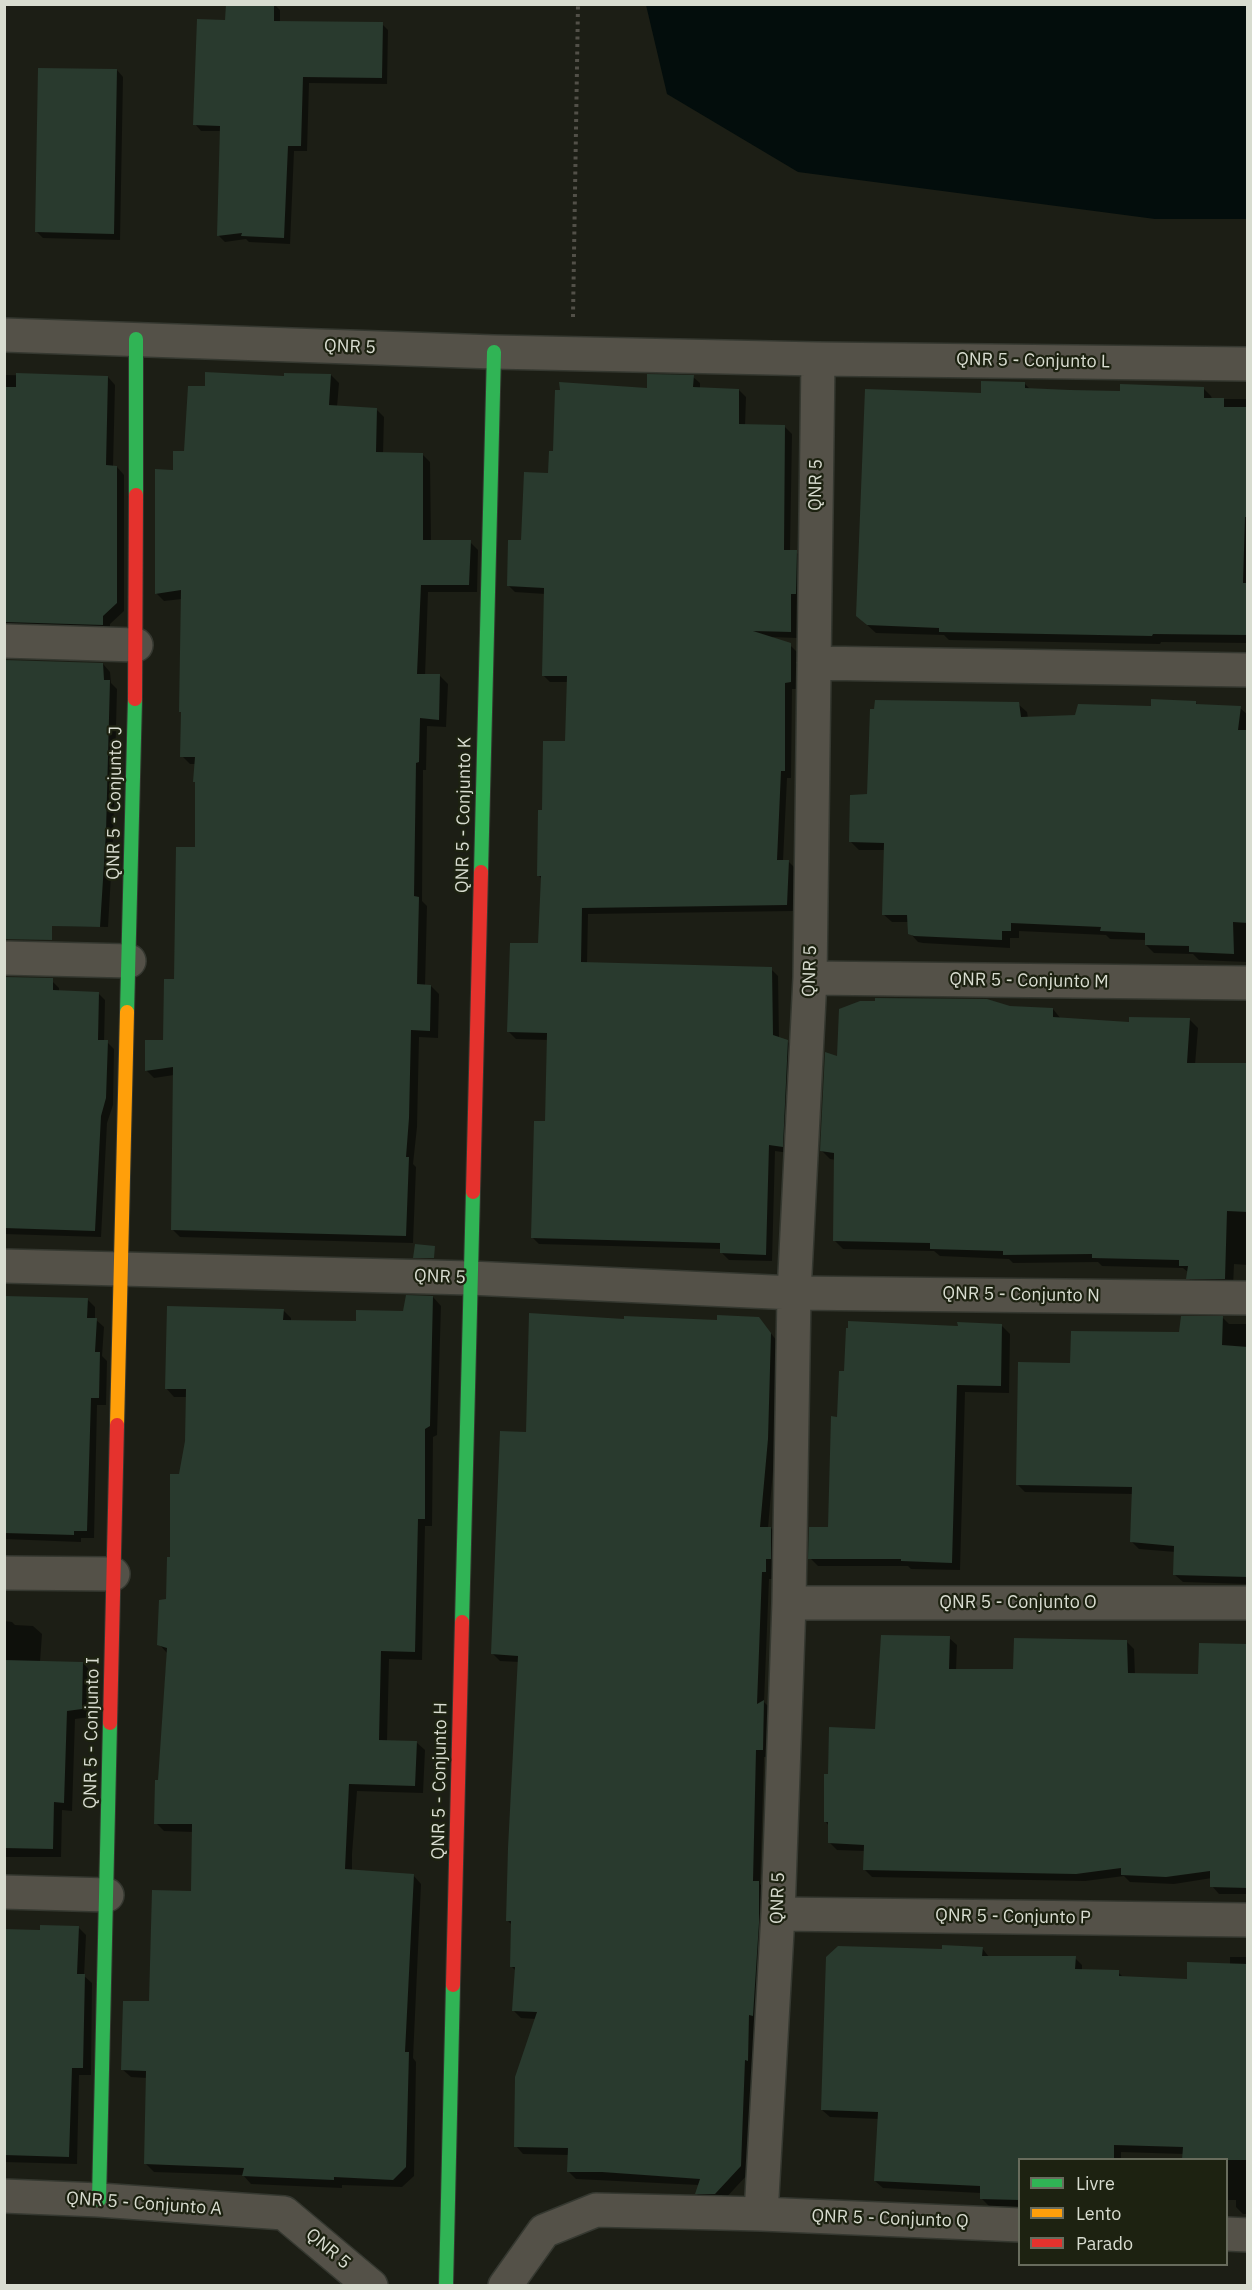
<!DOCTYPE html>
<style>
body{margin:0}
#map{position:relative;width:1252px;height:2290px;overflow:hidden;background:#1c1e15;font-family:"IBM Plex Sans",sans-serif}
canvas{display:block}
.frame{position:absolute;inset:0;border:6px solid #d8dcd0;pointer-events:none}
.legend{position:absolute;left:1018px;top:2158px;width:210px;height:108px;box-sizing:border-box;background:#1d2211;border:2px solid #686c5d;margin:0;padding:8px 10px;list-style:none;font-size:18px;color:#d8dcd0}
.legend li{display:flex;align-items:center;gap:12px;height:30px}
.legend b{width:30px;border:2px solid #686c5d}
</style>
<div id="map">
<canvas width="1252" height="2290"></canvas>
<div class="frame"></div>
<ul class="legend">
<li><b style="height:8px;background:#30b455"></b>Livre</li>
<li><b style="height:8px;background:#ff9f0a"></b>Lento</li>
<li><b style="height:8px;background:#e5322d"></b>Parado</li>
</ul>
</div>
<script>
const c = document.querySelector('canvas').getContext('2d');
c.lineJoin = 'round';
function paint(path, color) { c.fillStyle = color; c.fill(path, 'evenodd'); }
function trace(path, color, width, dash) { c.strokeStyle = color; c.lineWidth = width; c.lineCap = dash ? 'butt' : 'round'; c.setLineDash(dash || []); c.stroke(path); }
function label(font, color, halo, rows, align = 'center') {
  c.font = font + ' "IBM Plex Sans",sans-serif'; c.lineWidth = 4.5; c.setLineDash([]); c.textBaseline = 'middle'; c.strokeStyle = halo; c.fillStyle = color; for (const [text, x, y, turn = 0] of rows) {
    c.save(); c.translate(x, y); c.rotate((+turn || 0) * Math.PI / 180); c.textAlign = isNaN(turn) ? turn : align; if (halo) c.strokeText(text, 0, 0); c.fillText(text, 0, 0); c.restore();
  }
}
paint(new Path2D(`
 M646,5H1247V219H1155L798,172L667,94Z`), '#030d0c');
paint(new Path2D(`
 M227,4H274L280,10V23L382,24L388,30L387,84L309,83L307,151H294L290,244L249,242L246,239L225,242L219,236L221,131H201L195,124L227,22Z
 M117,70L123,77L120,240L43,238L37,232Z
 M4,375L108,377L115,385L113,467H117L124,475V611L110,624V632L4,631Z
 M331,375L339,383L337,407L376,409L384,417L383,454H422L430,462L431,541L470,542L478,550L477,592H428L425,676H440L448,684L446,727L427,726L426,770H423L422,901L427,906L425,986H431L439,994L438,1038L419,1037L417,1127L413,1164L416,1167L413,1243L180,1237L172,1229L174,1075L154,1078L146,1070L165,1042L196,848V764H190L182,756V599L164,601L156,593L174,472L185,452L206,387L286,377Z
 M693,377L700,383V389L739,390L746,397L745,426L785,427L792,434L790,551L796,552L803,559L802,600H798L797,638L771,637L790,645L797,652V689H792L791,778H787L783,861H788L795,868L793,911L588,914L587,964L771,969L778,976L779,1039L787,1041L794,1048L789,1153L775,1151L772,1261L729,1260L722,1253V1249L539,1244L532,1237L546,1123L548,1040L516,1039L509,1032L539,945L542,879L538,875L544,811L567,742L569,682H550L543,675L545,594L515,592L508,585L523,542L550,474L555,452L648,389Z
 M1025,384L1030,389L1121,393L1203,388L1211,396L1212,399H1248V643L1161,642L1160,644L949,640L944,635L876,633L866,624L982,394Z
 M103,664L110,672L111,683L117,689L113,840L108,927L4,925Z
 M1195,702L1199,706L1240,708L1248,715V962L1199,960L1193,954L1154,953L1146,945V940L1110,939L1106,935L1019,931V938H1010V948L923,943L918,942L910,933L909,922H892L883,914L886,850H859L850,841L868,796L1018,704L1027,712L1028,718L1076,716Z
 M4,980L52,981L59,988V992L98,993L105,1000L104,1042H107L114,1049L113,1105L107,1123L101,1237L4,1234Z
 M1010,1008L1053,1009L1061,1019L1131,1024L1190,1020L1198,1028L1195,1065L1248,1066V1265L1234,1264L1233,1287L1196,1286L1188,1278L1189,1273L1183,1268L1102,1266L1098,1262L1013,1263L1009,1259L940,1256L934,1251L843,1249L835,1241L836,1160L830,1159L822,1151L838,1058Z
 M433,1297L441,1306L437,1435L433,1437L432,1526H425L422,1660L389,1659L387,1741L416,1742L425,1750L423,1793L357,1791L352,1854V1871L413,1875L421,1884L413,2058L416,2062L414,2176L402,2187L342,2185V2188L251,2184L243,2175L154,2172L146,2164L147,2078L131,2077L122,2069L193,1893V1832L164,1831L156,1823L167,1653L159,1644L168,1601L180,1476L186,1441L187,1397H174L166,1388L283,1310L291,1318V1322L357,1323L404,1313Z
 M4,1298L88,1300L95,1307V1319L104,1327L102,1356L107,1361L106,1405H97L94,1538H81V1542L4,1539Z
 M1182,1318H1223L1229,1324H1248V1584L1183,1582L1175,1575L1176,1552L1139,1549L1132,1542L1133,1494L1025,1492L1018,1485L1072,1365L1180,1334Z
 M759,1319L778,1342L775,1447L768,1528H771L778,1536L773,1579H769L764,1702L771,1709L770,1757H764L760,1884L766,1890L755,2068L752,2067L748,2174L723,2201H704L696,2193L699,2185L576,2179L569,2172V2155L523,2154L516,2146L536,2019L521,2018L514,2011L516,1971L512,1967L513,1926L508,1921L520,1662L500,1661L492,1653L528,1434L626,1321L718,1322Z
 M1002,1326L1010,1334L1009,1393L965,1392L960,1570L911,1569L908,1566H818L810,1558L829,1528L839,1418L959,1327Z
 M4,1621L12,1622L15,1625L33,1626L42,1634L40,1662L83,1663L91,1672L90,1717L75,1719L72,1811L62,1810L61,1857H4Z
 M949,1638L957,1645L956,1670H1014L1127,1642L1134,1649L1135,1675H1199L1248,1646V1894H1219L1212,1886V1878L1174,1884L1130,1882L1124,1876L1085,1881L872,1877L864,1869L865,1851L837,1850L829,1842V1826L825,1821L829,1776L877,1730Z
 M78,1927L86,1935L84,1976L92,1983L91,2075H79L77,2164L4,2162V1931L41,1932Z
 M982,1948L989,1957L1075,1958L1082,1965V1971L1118,1972L1124,1978L1188,1980L1230,1965V1957H1248V2214H1243L1236,2207V2200H1226V2160L1184,2154L1121,2152V2160H1020V2207L989,2206L981,2198V2193L883,2188L875,2181L879,2119L830,2117L822,2110L943,1950Z`), '#0007');
paint(new Path2D(`
 M226,4H274V21L383,22L382,78L303,77L301,146H288L284,238L241,236L242,233L217,236L220,126L193,125L197,19L225,20Z
 M38,68L117,69L114,234L35,232Z
 M205,372L284,376V373L331,374L329,405L377,408L376,452L423,453V540H471L469,585H421L417,674H440L439,720L420,718L419,762L416,763L414,896L419,897L417,984L431,985L430,1031L411,1030L409,1118L406,1157H409L406,1236L171,1230L173,1067L145,1071V1040H163L164,979H174L176,847H195V782H193L195,757H180L181,712H179L181,590L155,594V469L173,470V451H184L188,386H205Z
 M16,373L108,376L106,465L117,466V603L103,616V625L4,622V387H16Z
 M647,374L694,375L693,387L739,389V424L785,425L784,550H797L796,594H791V632L753,631L791,643V682L785,683V771H781L777,860H789L787,905L582,908L581,962L772,967L773,1035L788,1040L783,1147L769,1145L766,1255L720,1253V1243L531,1238L534,1121H545L547,1033L507,1032L510,943H538L541,876H537L538,810H542L543,741H565L567,676H542L544,588L507,586L508,540H521L524,472L548,473L549,451H553L555,390H560L559,382L647,388Z
 M981,381L1025,382V388L1070,390L1120,391V384L1204,387V398H1224V407H1247L1248,517H1245L1243,583H1248V635L1153,634L1152,636L939,632V628L867,625L856,616L865,389L981,393Z
 M4,660L103,663L104,680H110L106,832L100,927L52,926V940L4,939Z
 M1151,699L1196,701V704L1241,706L1238,730H1248V923L1233,922L1234,954L1189,952V946L1145,945V933L1100,931L1101,927L1011,923V931H1002V940L914,936L908,934L907,915H882L884,843L849,842L850,795L867,794L870,709H874L875,700L1019,702L1021,717L1075,715L1078,704L1151,706Z
 M4,977L53,978V990L99,992L98,1040H108L106,1098L101,1116L95,1231L4,1228Z
 M875,998L987,999L1010,1006L1053,1008V1017L1129,1022V1017L1190,1018L1187,1063H1248V1212L1227,1211L1225,1279H1186L1188,1266H1179V1260L1092,1258V1254L1003,1255V1251L930,1249V1243L833,1241L834,1153L820,1151L825,1052L837,1056L839,1009L860,1001H875Z
 M415,1244L435,1246L434,1258H413Z
 M406,1295L433,1296L430,1426L425,1429V1519H418L415,1652L381,1651L379,1740L417,1741L415,1786L349,1784L345,1869L414,1874L405,2052H409L406,2167L393,2180L334,2177V2180L242,2176L244,2168L144,2164L146,2071L121,2070L123,2001H149L152,1890L191,1891L192,1824H154L155,1780H158L167,1648L157,1645L159,1600L166,1599L167,1557H170V1474H179L185,1441L186,1389H165L167,1306L284,1309L283,1320L356,1321V1310L403,1311Z
 M4,1296L88,1298L87,1318H97L95,1352H100L99,1398H91L87,1531H74V1535L4,1533Z
 M529,1313L624,1319V1316L717,1320V1315L759,1317L771,1333L768,1439L760,1527H771V1559H766V1572H762L757,1704L764,1700L763,1750H756L753,1881H759V1923L753,2016L749,2015L748,2061L745,2060L741,2166L715,2194H695L700,2179L602,2172H567L568,2148L514,2147L515,2077L537,2012L512,2011L515,1967H510L511,1921H506L508,1848L518,1656L491,1654L500,1431L526,1432Z
 M1181,1316H1223L1222,1345L1248,1347V1577L1173,1575L1174,1546L1130,1542L1132,1487L1016,1485L1018,1362L1070,1363L1071,1331L1179,1332Z
 M848,1321L958,1326L957,1322L1002,1324L1001,1386L957,1385L952,1563L901,1561V1559H808L809,1527H828L831,1416L837,1417L839,1371H844L846,1328H848Z
 M881,1635L950,1636L949,1669H1013L1014,1638L1127,1640L1128,1673L1198,1674L1199,1643L1248,1644V1888L1210,1887V1871L1166,1877L1121,1875V1868L1076,1874L863,1870L864,1845L828,1843V1822H824V1774H828L829,1727L875,1729Z
 M4,1660L83,1662L82,1709L67,1711L64,1803L54,1802L53,1849L4,1848Z
 M40,1925L79,1926L77,1974H85L83,2068H72L69,2157L4,2155V1929L40,1930Z
 M942,1945L983,1947L982,1956H1076L1075,1969L1119,1970V1976L1187,1979V1962L1248,1964V2160H1182L1183,2147L1114,2145V2160H1020V2200L980,2199V2186L874,2181L878,2112L821,2110L826,1957L838,1946L942,1949Z`), '#293a2e');
const street = new Path2D(`
 M4,335L494,352L818,359L1248,364
 M4,641L136,645
 M814,663L1248,670
 M4,958L129,961
 M810,978L1248,983
 M4,1266L470,1278L794,1293L1248,1298
 M4,1573L113,1574
 M789,1603H1248
 M4,1892L107,1895
 M778,1914L1248,1920
 M4,2196L99,2200L284,2213L371,2286
 M761,2214L778,1914L789,1603L794,1293L810,978L818,359
 M1226,2234L1248,2235
 M505,2286L544,2231L596,2210L761,2214L1020,2225`);
const fast = new Path2D(`
 M136,339V495
 M481,872L494,352
 M127,1012L135,699
 M462,1622L473,1192
 M99,2200L110,1723
 M446,2286L453,1985`);
const slow = new Path2D(`
 M117,1425L127,1012`);
const jam = new Path2D(`
 M135,699L136,495
 M473,1192L481,872
 M110,1723L117,1425
 M453,1985L462,1622`);
trace(street, '#353830', 36);
trace(fast, '#353830', 16);
trace(slow, '#353830', 16);
trace(jam, '#353830', 16);
trace(new Path2D(`
 M573,317L578,4`), '#525048', 4, [3, 4.5]);
trace(street, '#545148', 33);
trace(fast, '#30b455', 14);
trace(slow, '#ff9f0a', 14);
trace(jam, '#e5322d', 14);
label('18px', '#d8dcd0', '#1d2211', [
 ["QNR 5",350,347,2],
 ["QNR 5 - Conjunto L",1033,361,1],
 ["QNR 5",816,485,-89],
 ["QNR 5 - Conjunto J",115,803,-89],
 ["QNR 5 - Conjunto K",464,815,-89],
 ["QNR 5",810,971,-88],
 ["QNR 5 - Conjunto M",1029,981,1],
 ["QNR 5",440,1277,2],
 ["QNR 5 - Conjunto N",1021,1295,1],
 ["QNR 5 - Conjunto O",1018,1603],
 ["QNR 5 - Conjunto I",92,1733,-89],
 ["QNR 5 - Conjunto H",440,1781,-89],
 ["QNR 5",778,1898,-88],
 ["QNR 5 - Conjunto P",1013,1917,1],
 ["QNR 5 - Conjunto A",144,2204,4],
 ["QNR 5 - Conjunto Q",890,2219,2],
 ["QNR 5",328,2249,40]
]);
</script>
